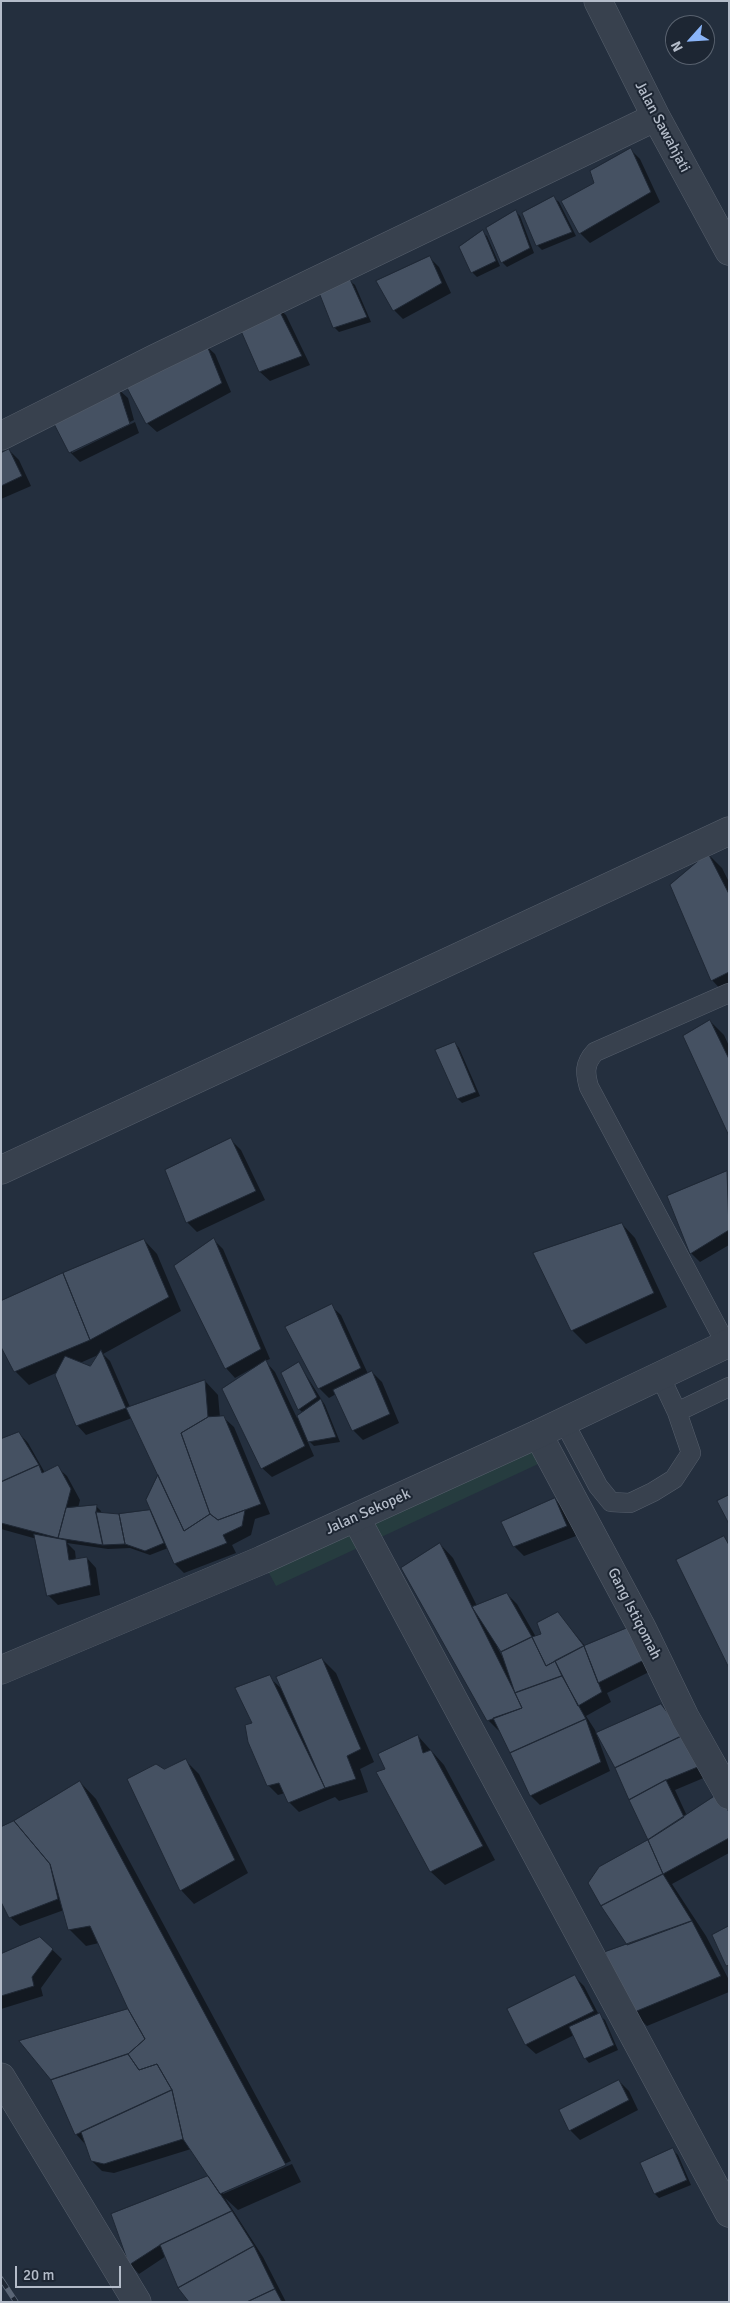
<!DOCTYPE html>
<style>
body{margin:0}
#map{position:relative;width:730px;height:2303px;overflow:hidden;background:#242f3e;font-family:Signika,sans-serif}
canvas{display:block}
.frame{position:absolute;inset:0;border:2px solid #b4bcc9;pointer-events:none}
.north{position:absolute;left:665px;top:15px;width:50px;height:50px;box-sizing:border-box;background:#1d2633;border:1px solid #59626f;border-radius:50%;rotate:244deg;font-size:14px;font-weight:700;line-height:20px;text-align:center;color:#b4bcc9}
.north::after{content:'';display:block;margin:auto;width:18px;height:22px;background:#8ab4f8;clip-path:polygon(50% 0,100% 100%,50% 72%,0 100%)}
.scale{position:absolute;left:15px;top:2266px;width:106px;height:22px;box-sizing:border-box;border:2px solid #b4bcc9;border-top:0;padding-left:6px;font-size:15px;line-height:18px;white-space:nowrap;color:#b4bcc9;-webkit-text-stroke:4px #1d2633;paint-order:stroke}
</style>
<div id="map">
<canvas width="730" height="2303"></canvas>
<div class="frame"></div>
<div class="north">N</div>
<div class="scale">20 m</div>
</div>
<script>
const c = document.querySelector('canvas').getContext('2d');
c.lineJoin = 'round';
function paint(path, color) { c.fillStyle = color; c.fill(path, 'evenodd'); }
function trace(path, color, width, dash) { c.strokeStyle = color; c.lineWidth = width; c.lineCap = dash ? 'butt' : 'round'; c.setLineDash(dash || []); c.stroke(path); }
function label(font, color, halo, rows, align = 'center') {
  c.font = font + ' Signika,sans-serif'; c.lineWidth = 4; c.setLineDash([]); c.textBaseline = 'middle'; c.strokeStyle = halo; c.fillStyle = color; for (const [text, x, y, turn = 0] of rows) {
    c.save(); c.translate(x, y); c.rotate((+turn || 0) * Math.PI / 180); c.textAlign = isNaN(turn) ? turn : align; if (halo) c.strokeText(text, 0, 0); c.fillText(text, 0, 0); c.restore();
  }
}
paint(new Path2D(`
 M538,1434L551,1458L276,1586L262,1560Z`), '#263c3f');
paint(new Path2D(`
 M630,149L640,159L660,202L590,243L580,233L596,184Z
 M554,198L559,202L576,236L542,250L537,245Z
 M515,211L520,216L534,253L507,267L502,262Z
 M482,232L487,236L500,266L477,277L472,272Z
 M429,257L439,267L451,293L403,319L394,310Z
 M350,281L355,285L371,322L339,332L334,327Z
 M276,306L286,315L310,365L270,381L260,372L240,325Z
 M205,345L215,354L231,392L157,432L147,423Z
 M118,389L128,398L134,420L72,451V453L135,422L139,433L80,462L70,452L54,421Z
 M9,450L19,460L31,486L1,499V455Z
 M708,854L722,868L729,882V992L725,994L712,980Z
 M710,1021L724,1035L729,1046V1133Z
 M455,1043L459,1048L480,1096L462,1103L458,1099Z
 M231,1140L241,1150L265,1200L197,1232L187,1222Z
 M727,1172L729,1245L700,1262L691,1253L668,1197Z
 M622,1224L635,1238L667,1307L586,1344L572,1330Z
 M144,1240L157,1254L181,1311L103,1354L110,1361L130,1407L205,1381L218,1395L220,1418H224L234,1427L270,1514L255,1519L251,1535L232,1545L236,1553L184,1573L175,1564L168,1548L150,1555L130,1548L108,1549L67,1543L75,1551L76,1560L87,1558L96,1568L100,1595L58,1605L48,1595L37,1539L1,1529V1440L19,1433L28,1443L45,1473L57,1467L67,1476L80,1500L78,1508L96,1506L101,1511L100,1514L119,1515L149,1511L153,1515L161,1481L132,1418L86,1435L77,1425L56,1373L29,1385L15,1371ZM98,1355L90,1367L80,1363Z
 M214,1240L223,1249L270,1359L265,1361L275,1372L297,1418L303,1413L299,1409V1364L325,1405L340,1442L314,1446L306,1438L314,1456L272,1477L262,1468L254,1370L253,1368L235,1378L226,1368Z
 M331,1306L341,1315L368,1374L372,1372L382,1382L399,1423L363,1440L353,1430L336,1394L329,1398L319,1388Z
 M555,1499L564,1509L576,1536L524,1556L514,1546Z
 M440,1544L453,1558L477,1606L507,1594L517,1604L536,1637L543,1635L558,1614L586,1647L632,1628L657,1668L607,1693L611,1702L586,1716L595,1730L610,1771L540,1805L531,1796L502,1734L488,1720ZM499,1646L505,1657L503,1658L497,1647Z
 M322,1659L336,1673L374,1762L360,1769L368,1792L339,1801L335,1797L299,1812L289,1802L285,1793L278,1795L268,1785L254,1724L269,1677L283,1690Z
 M661,1706L670,1715L713,1774L675,1790L687,1816L729,1808V1853L672,1884L706,1936L729,1980V1992L647,2026L633,2012L629,1945L650,1840Z
 M418,1736L444,1765L495,1860L445,1885L431,1872L377,1773L387,1770Z
 M186,1761L199,1774L248,1873L194,1904L181,1890L163,1770Z
 M80,1782L96,1799L291,2161L223,2191V2194L292,2164L301,2182L238,2210L225,2198L263,2257L286,2302H191L166,2256L139,2274L130,2264L210,2176L191,2149L114,2173L102,2171L92,2161L85,2144L76,2134L130,2009L99,1943L86,1946L69,1929L64,1910L20,1926L10,1917L15,1822Z
 M40,1938L62,1959L41,1988L43,1996L1,2009V1955Z
 M574,1976L584,1986L599,2015L605,2020L618,2050L589,2063L585,2058L574,2035L536,2054L526,2045L508,2010Z
 M619,2081L629,2091L638,2110L580,2140L570,2130Z
 M673,2150L678,2155L691,2185L659,2198L655,2194Z`), '#0007');
const building = new Path2D(`
 M631,148L651,192L579,234L561,201L594,183L590,171Z
 M554,196L572,232L536,246L522,213Z
 M516,210L530,248L501,263L486,228Z
 M483,230L496,261L471,273L459,247Z
 M430,256L442,283L393,311L376,281Z
 M350,279L367,317L333,328L318,290Z
 M276,304L302,356L259,372L238,324Z
 M206,343L222,383L146,424L125,384Z
 M118,387L130,424L69,453L52,420Z
 M9,449L22,476L1,486V453Z
 M708,853L729,894V972L711,981L670,885Z
 M710,1020L729,1059V1136L683,1036Z
 M455,1042L476,1092L457,1099L435,1050Z
 M231,1138L256,1191L186,1223L165,1170Z
 M727,1171L729,1230L690,1254L667,1196Z
 M622,1223L654,1293L571,1331L533,1253Z
 M214,1238L261,1349L225,1369L174,1266Z
 M144,1239L169,1297L90,1340L63,1273Z
 M63,1273L90,1340L14,1372L1,1347V1301Z
 M332,1304L361,1368L318,1389L285,1327Z
 M101,1350L126,1408L76,1426L55,1375L65,1356L90,1366Z
 M266,1360L305,1446L261,1469L222,1389Z
 M299,1362L317,1397L298,1410L281,1373Z
 M372,1371L390,1414L352,1431L333,1390Z
 M205,1380L208,1417L181,1433L210,1514L184,1531L126,1408Z
 M321,1399L336,1437L308,1442L297,1416Z
 M224,1416L261,1504L218,1520L210,1514L181,1433L208,1417Z
 M19,1432L39,1465L1,1482V1439Z
 M39,1465L42,1473L58,1465L71,1489L58,1538L1,1523V1482Z
 M158,1475L184,1531L210,1514L218,1520L245,1510L242,1526L223,1535L227,1543L174,1564L146,1500Z
 M729,1495V1524L717,1501Z
 M555,1498L567,1526L513,1547L501,1522Z
 M97,1505L96,1512L103,1545L58,1538L66,1508Z
 M150,1510L164,1543L145,1551L125,1544L119,1514Z
 M96,1512L119,1514L125,1544L103,1545Z
 M34,1534L66,1540L69,1560L87,1557L91,1585L47,1596Z
 M724,1536L729,1545V1668L676,1560Z
 M440,1543L515,1693L522,1708L487,1721L401,1568Z
 M507,1593L532,1637L501,1652L472,1607Z
 M558,1612L584,1646L546,1666L532,1637L541,1634L537,1623Z
 M632,1626L648,1658L598,1683L584,1646Z
 M532,1637L546,1666L555,1661L562,1676L515,1693L501,1652Z
 M584,1646L602,1692L578,1706L555,1661Z
 M322,1658L361,1749L347,1756L356,1779L325,1788L276,1677Z
 M270,1675L325,1788L288,1803L279,1783L267,1786L248,1742L245,1725L252,1723L235,1688Z
 M562,1676L586,1719L510,1753L493,1718L522,1708L515,1693Z
 M661,1704L684,1735L615,1768L596,1733Z
 M586,1719L601,1762L530,1796L510,1753Z
 M418,1735L423,1753L431,1750L483,1846L430,1872L376,1772L385,1769L378,1754Z
 M684,1735L705,1764L666,1780L629,1800L615,1768Z
 M186,1759L235,1860L180,1891L127,1779L156,1764L164,1769Z
 M666,1780L684,1817L648,1840L629,1800Z
 M80,1781L286,2165L220,2194L183,2139L172,2090L157,2064L139,2070L128,2054L145,2039L128,2009L90,1926L68,1930L50,1864L14,1821Z
 M718,1794L729,1812V1838L663,1874L648,1840Z
 M14,1821L50,1864L58,1899L9,1918L1,1902V1827Z
 M648,1840L663,1874L601,1906L588,1883L599,1867Z
 M663,1874L692,1921L627,1945L601,1906Z
 M692,1921L721,1976L632,2013L605,1952Z
 M729,1926V1965L726,1966L712,1935Z
 M40,1937L53,1949L32,1977L34,1986L1,1996V1954Z
 M575,1975L594,2011L525,2045L507,2009Z
 M128,2009L145,2039L128,2054L51,2080L19,2041Z
 M600,2013L614,2045L584,2059L569,2027Z
 M128,2054L139,2070L157,2064L172,2090L75,2135L51,2080Z
 M619,2080L629,2100L569,2131L559,2110Z
 M172,2090L183,2139L104,2164L91,2161L81,2132Z
 M673,2148L687,2180L654,2194L640,2163Z
 M208,2176L232,2211L160,2245L129,2265L111,2214Z
 M232,2211L254,2246L178,2288L160,2245Z
 M254,2246L275,2289L247,2302H189L178,2288Z
 M275,2289L282,2302H247Z`);
paint(building, '#455162');
trace(building, '#1f2835', 1);
const service = new Path2D(`
 M726,1344L589,1087C585,1073 584,1064 595,1052L729,993
 M677,1412L729,1387
 M564,1422L598,1486L611,1502L630,1503L653,1492L674,1479L691,1453L677,1412L660,1376`);
const minor = new Path2D(`
 M598,1L656,117L729,251
 M1,436L156,358L656,117
 M1,1170L729,831
 M538,1434L642,1628L685,1717L729,1795
 M356,1518L729,2213
 M1,2077L137,2302`);
const tertiary = new Path2D(`
 M1,1670L262,1560L538,1434L729,1343`);
trace(service, '#565f6c', 20);
trace(minor, '#565f6c', 29);
trace(tertiary, '#565f6c', 29);
trace(service, '#38414e', 19);
trace(minor, '#38414e', 28);
trace(tertiary, '#38414e', 28);
const rail = new Path2D(`
 M1,2279L16,2302`);
trace(rail, '#5a6575', 5.5);
trace(rail, '#1d2633', 4, [11]);
label('15px', '#b4bcc9', '#1d2633', [
 ["Jalan Sawahjati",662,127,62],
 ["Jalan Sekopek",368,1512,-24],
 ["Gang Istiqomah",634,1614,63]
]);
</script>
